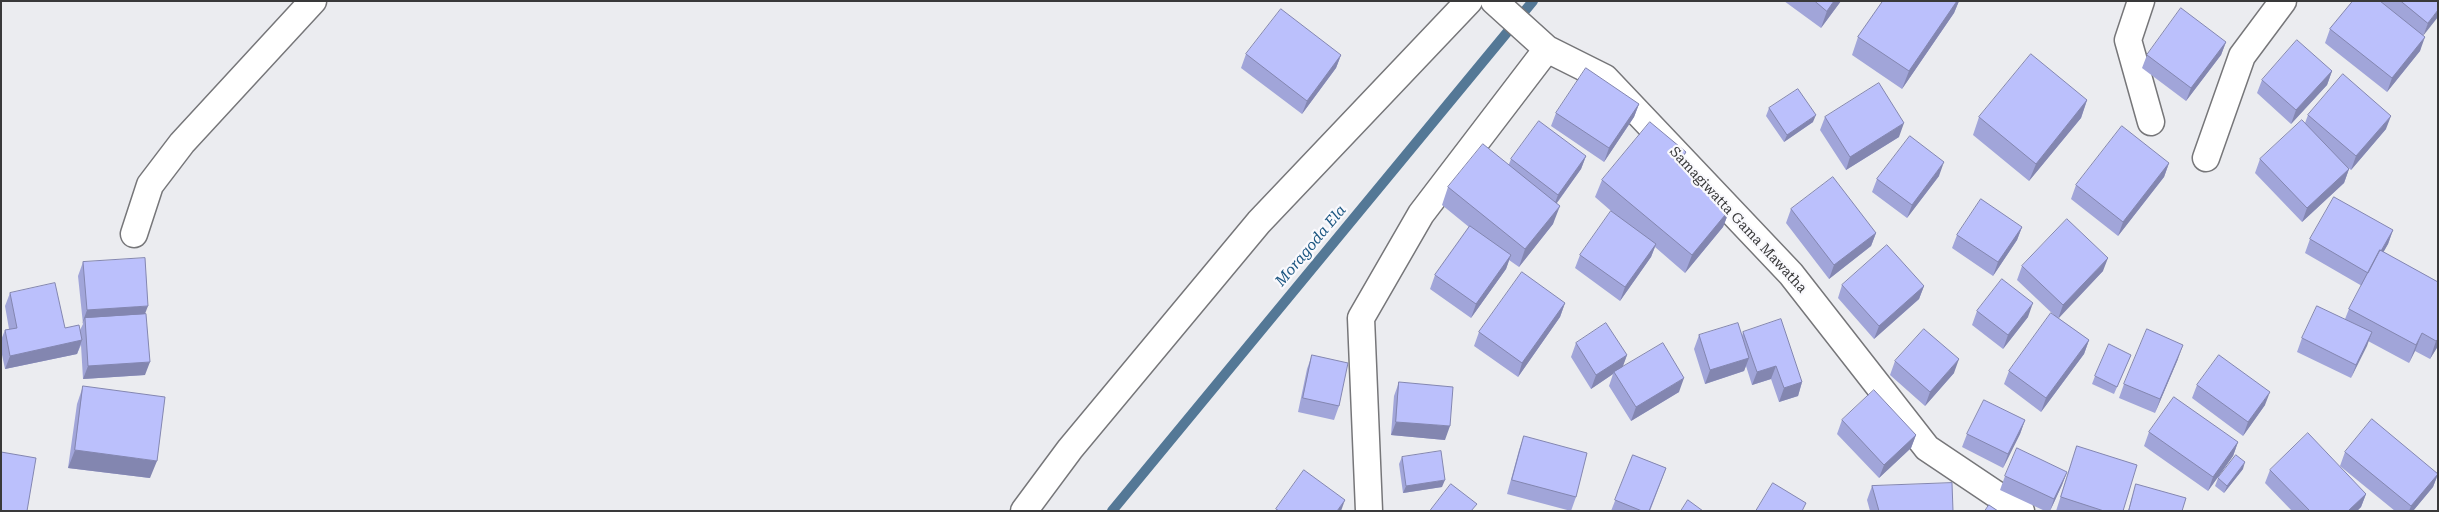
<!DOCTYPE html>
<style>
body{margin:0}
#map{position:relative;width:2439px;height:512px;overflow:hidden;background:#ebecf0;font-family:"Roboto Serif",serif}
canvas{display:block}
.frame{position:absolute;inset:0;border:2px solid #39393a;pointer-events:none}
</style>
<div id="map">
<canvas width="2439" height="512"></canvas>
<div class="frame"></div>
</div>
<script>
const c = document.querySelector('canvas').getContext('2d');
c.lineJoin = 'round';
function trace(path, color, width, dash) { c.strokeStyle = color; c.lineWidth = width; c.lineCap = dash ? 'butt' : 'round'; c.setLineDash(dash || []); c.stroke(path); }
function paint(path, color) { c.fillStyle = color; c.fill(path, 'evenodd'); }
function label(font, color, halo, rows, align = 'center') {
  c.font = font + ' "Roboto Serif",serif'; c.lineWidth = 4.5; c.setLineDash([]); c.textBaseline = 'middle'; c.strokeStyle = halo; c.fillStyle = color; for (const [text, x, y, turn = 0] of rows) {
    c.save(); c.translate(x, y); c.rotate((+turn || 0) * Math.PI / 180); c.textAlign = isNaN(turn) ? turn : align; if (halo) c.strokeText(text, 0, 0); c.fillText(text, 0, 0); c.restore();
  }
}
trace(new Path2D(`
 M1112,511L1533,1`), '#547896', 10);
const minor = new Path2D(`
 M1494,1L1547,49L1605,78L1791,274L1927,448L2021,511
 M2141,1L2128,40L2151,122
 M2206,158L2242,56L2283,1
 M134,234L150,185L182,143L313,1
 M1024,511L1070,449L1259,222L1469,1
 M1369,511L1361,318L1421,214L1547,49`);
trace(minor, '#767679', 29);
trace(minor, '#fff', 26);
paint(new Path2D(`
 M1784,1H1841L1821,28Z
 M1883,1H1959L1954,13L1902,89L1852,55L1858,37Z
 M2353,1H2438L2423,36L2420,51L2387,92L2325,43L2330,29Z
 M2226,42L2221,55L2186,101L2142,68L2147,55Z
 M1246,54L1341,55L1336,68L1302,114L1241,68Z
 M2332,71L2327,85L2291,124L2257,93L2262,80Z
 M2087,100L2081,118L2029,181L1973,135L1979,117Z
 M1639,104L1634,117L1604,162L1551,126L1556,113Z
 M1769,108L1813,122L1784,142L1766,116Z
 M2308,115L2386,129L2351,170L2341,162L2349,169L2344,183L2302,222L2255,173L2260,159L2305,123Z
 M1825,117L1899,137L1846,170L1820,130Z
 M1586,156L1581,169L1557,203L1553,224L1519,267L1509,260L1506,269L1471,318L1430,289L1435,275L1469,227L1442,205L1448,187L1509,164L1511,159Z
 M2169,163L2164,177L2118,236L2071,199L2076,185Z
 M1680,167L1730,209L1723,227L1685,273L1655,247L1651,257L1620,301L1575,268L1580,255L1618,217L1595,197L1602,180Z
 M1939,176L1907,218L1872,192L1877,179Z
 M1791,209L1876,233L1871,246L1829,279L1786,223Z
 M2022,227L2017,240L1993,276L1952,248L1957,235Z
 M2393,230L2388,244L2383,252L2438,282V346L2430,359L2415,351L2409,363L2368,341L2351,378L2297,352L2302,338L2345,319L2349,309L2362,286L2305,253L2310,239Z
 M83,262L145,314V375L83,379L81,345L77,354L5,369L1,350V340L5,330L9,329L5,306L10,293L65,328L80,330L83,324L78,276Z
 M2022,266L2103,271L2058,318L2089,340L2084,354L2041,412L2004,384L2009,371L2055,316L2017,280Z
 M1842,285L1924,286L1919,299L1874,339L1838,298Z
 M1565,303L1560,317L1518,377L1474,346L1479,332Z
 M1977,311L2028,317L2003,349L1972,325Z
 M1743,332L1802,382L1798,396L1779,402L1771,379L1752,385L1746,366L1744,371L1705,384L1694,349L1699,335L1742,336Z
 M1576,343L1627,355L1622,367L1679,392L1631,421L1609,386L1613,374L1591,389L1571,357Z
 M1312,355L1339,406L1334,420L1298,412L1307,369Z
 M2131,355L2114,394L2092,384L2095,376Z
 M2178,359L2155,413L2119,398L2124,384Z
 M1895,361L1954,373L1925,406L1890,375Z
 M1399,382L1445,440L1391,435L1394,396Z
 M2197,385L2265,405L2243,436L2192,398Z
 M83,386L150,478L68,468L77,404Z
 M1842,420L1916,435L1911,448L1879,478L1837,434Z
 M2025,420L2020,434L2003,468L1962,447L1967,434Z
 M2149,432L2238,442L2233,456L2208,491L2144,446Z
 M1524,436L1576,497L1571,511L1507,494L1519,450Z
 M2077,446L2123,511H2056Z
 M2345,452L2438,474L2433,487L2413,511H2395L2340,466Z
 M1633,455L1666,468L1661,482L1650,511H1611Z
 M1402,457L1442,487L1403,493L1399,464Z
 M2243,469L2224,493L2215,486L2218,478Z
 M2270,470L2366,494L2361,507L2357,511H2292L2265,483Z
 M2067,472L2062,485L2050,511H2045L2000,490L2005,476Z
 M2136,484L2182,511H2128Z
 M1872,486L1953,511H1870L1867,500Z`), '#a1a5d9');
paint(new Path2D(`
 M1834,1H1841L1821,28L1827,11Z
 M1957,1H1959L1954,13L1902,89L1909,71Z
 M2438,10V17L2423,36L2428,23Z
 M2425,37L2420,51L2387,92L2392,78Z
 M2226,42L2221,55L2186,101L2191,88Z
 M1341,55L1336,68L1302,114L1307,101Z
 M2332,71L2327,85L2291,124L2296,110Z
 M2087,100L2081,118L2029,181L2036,164Z
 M1639,104L1634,117L1604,162L1609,148Z
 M1816,115L1813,122L1784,142L1787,135Z
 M2391,116L2386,129L2351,170L2356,156Z
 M1904,123L1899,137L1846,170L1850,157Z
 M1686,152L1679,170L1677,164Z
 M1586,156L1581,169L1553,208L1558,195Z
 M1944,162L1939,176L1907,218L1912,205Z
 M2169,163L2164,177L2118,236L2123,222Z
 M2349,169L2344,183L2302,222L2307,208Z
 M1560,206L1553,224L1519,267L1525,249Z
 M1730,209L1723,227L1685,273L1692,255Z
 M2022,227L2017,240L1993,276L1998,262Z
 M2393,230L2388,244L2364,287L2369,273Z
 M1876,233L1871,246L1829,279L1834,265Z
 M1656,244L1651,257L1620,301L1625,287Z
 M1511,255L1506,269L1471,318L1476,304Z
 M2108,258L2103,271L2058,319L2063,305Z
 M1924,286L1919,299L1874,339L1879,326Z
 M1565,303L1560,317L1518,377L1522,363Z
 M2033,303L2028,317L2003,349L2008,335Z
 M148,306L143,319L85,318L82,324L87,310Z
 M2372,332L2367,346L2351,378L2356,365Z
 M2422,333L2415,351L2409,363L2416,345Z
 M2438,339V346L2430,359L2436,341Z
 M82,340L77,354L5,369L10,356Z
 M2089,340L2084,354L2041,412L2046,398Z
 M2183,345L2178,359L2155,413L2160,399Z
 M1627,355L1622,369L1614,372L1613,374L1591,389L1596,375Z
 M1749,358L1744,371L1705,384L1710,370Z
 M1959,359L1954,373L1925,406L1930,392Z
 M150,362L145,375L83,379L88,366Z
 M1776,366L1771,379L1752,385L1757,372Z
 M1684,378L1679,392L1631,421L1636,407Z
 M1802,382L1798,396L1779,402L1784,388Z
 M2270,392L2265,405L2243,436L2248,422Z
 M2025,420L2020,434L2003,468L2008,454Z
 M1396,422L1450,426L1445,440L1391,435Z
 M1916,435L1911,448L1879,478L1884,465Z
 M2238,442L2233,456L2208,491L2213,477Z
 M75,450L157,461L150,478L68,468Z
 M2245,462L2243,469L2224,493L2227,486Z
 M2067,472L2062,485L2050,511L2054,499Z
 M2438,474L2433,487L2413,511H2409L2411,506Z
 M1445,480L1442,487L1403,493L1406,486Z
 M2366,494L2361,507L2357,511H2348Z
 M1345,500L1341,511H1337Z`), '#8386b0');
const building = new Path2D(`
 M1815,1H1834L1827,11Z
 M1883,1H1957L1909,71L1858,37Z
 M2353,1H2380L2425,37L2392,78L2330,29Z
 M2401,1H2438V10L2428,23Z
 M2181,8L2226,42L2191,88L2147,55Z
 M1281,9L1341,55L1307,101L1246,54Z
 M2297,40L2332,71L2296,110L2262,80Z
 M2031,54L2087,100L2036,164L1979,117Z
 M1586,68L1639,104L1609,148L1556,113Z
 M2343,74L2391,116L2356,156L2308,115Z
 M1879,83L1904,123L1850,157L1825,117Z
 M1798,89L1816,115L1787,135L1769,108Z
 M2302,120L2349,169L2307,208L2260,159Z
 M1539,121L1586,156L1558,195L1511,159Z
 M1650,122L1686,152L1677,164L1730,209L1692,255L1602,180Z
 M2122,126L2169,163L2123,222L2076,185Z
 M1910,136L1944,162L1912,205L1877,179Z
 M1483,144L1560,206L1525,249L1448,187Z
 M1833,177L1876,233L1834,265L1791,209Z
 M2334,197L2393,230L2381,251L2380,250L2368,273L2310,239Z
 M1981,199L2022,227L1998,262L1957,235Z
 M1611,211L1656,244L1625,287L1580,255Z
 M2067,219L2108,258L2063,305L2022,266Z
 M1470,226L1511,255L1476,304L1435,275Z
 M1887,245L1924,286L1879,326L1842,285Z
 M2380,250L2438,282V339L2436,341L2422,333L2416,345L2349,309Z
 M145,258L148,306L87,310L83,262Z
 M1522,272L1565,303L1522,363L1479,332Z
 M2002,279L2033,303L2008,335L1977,311Z
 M55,283L65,328L79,325L82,340L10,356L5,330L17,328L10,293Z
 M2317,306L2372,332L2356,365L2302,338Z
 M2051,313L2089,340L2046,398L2009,371Z
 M146,314L150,362L88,366L85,318Z
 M1781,319L1802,382L1784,388L1776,366L1757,372L1743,332Z
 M1606,323L1627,355L1596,375L1576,343Z
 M1738,323L1749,358L1710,370L1699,335Z
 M1924,329L1959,359L1930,392L1895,361Z
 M2147,329L2183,345L2160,399L2124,384Z
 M1663,343L1684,378L1636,407L1614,372Z
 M2109,344L2131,355L2117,387L2095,376Z
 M1312,355L1348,363L1339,406L1303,398Z
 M2219,355L2270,392L2248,422L2197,385Z
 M1399,382L1453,387L1450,426L1396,422Z
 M83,386L165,397L157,461L75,450Z
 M1874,390L1916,435L1884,465L1842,420Z
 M2174,397L2238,442L2213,477L2149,432Z
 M1984,400L2025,420L2008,454L1967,434Z
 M2372,419L2438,474L2411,506L2345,452Z
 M2308,433L2366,494L2348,511H2310L2270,470Z
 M1524,436L1587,453L1576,497L1512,480Z
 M2077,446L2137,465L2123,511H2104L2061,497Z
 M2017,448L2067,472L2054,499L2005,476Z
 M1441,451L1445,480L1406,486L1402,457Z
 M1,452L36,458L27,511H1Z
 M1633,455L1666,468L1649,511H1642L1615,500Z
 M2236,455L2245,462L2227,486L2218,478Z
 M1304,470L1345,500L1337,511H1279L1276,509Z
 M1773,483L1806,503L1802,511H1756Z
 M1952,483L1953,511H1879L1872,486Z
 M1451,484L1477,504L1471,511H1430Z
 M2136,484L2186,498L2182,511H2129Z
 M1688,500L1703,511H1681Z
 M1989,505L1998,511H1985Z`);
paint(building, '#bbc0fc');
trace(building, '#8386b0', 1);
label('14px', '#39393a', '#f9f9fd', [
 ["Samagiwatta Gama Mawatha",1738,220,47]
]);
label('italic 15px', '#1c5681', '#f9f9fd', [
 ["Moragoda Ela",1311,246,-50]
]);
</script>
